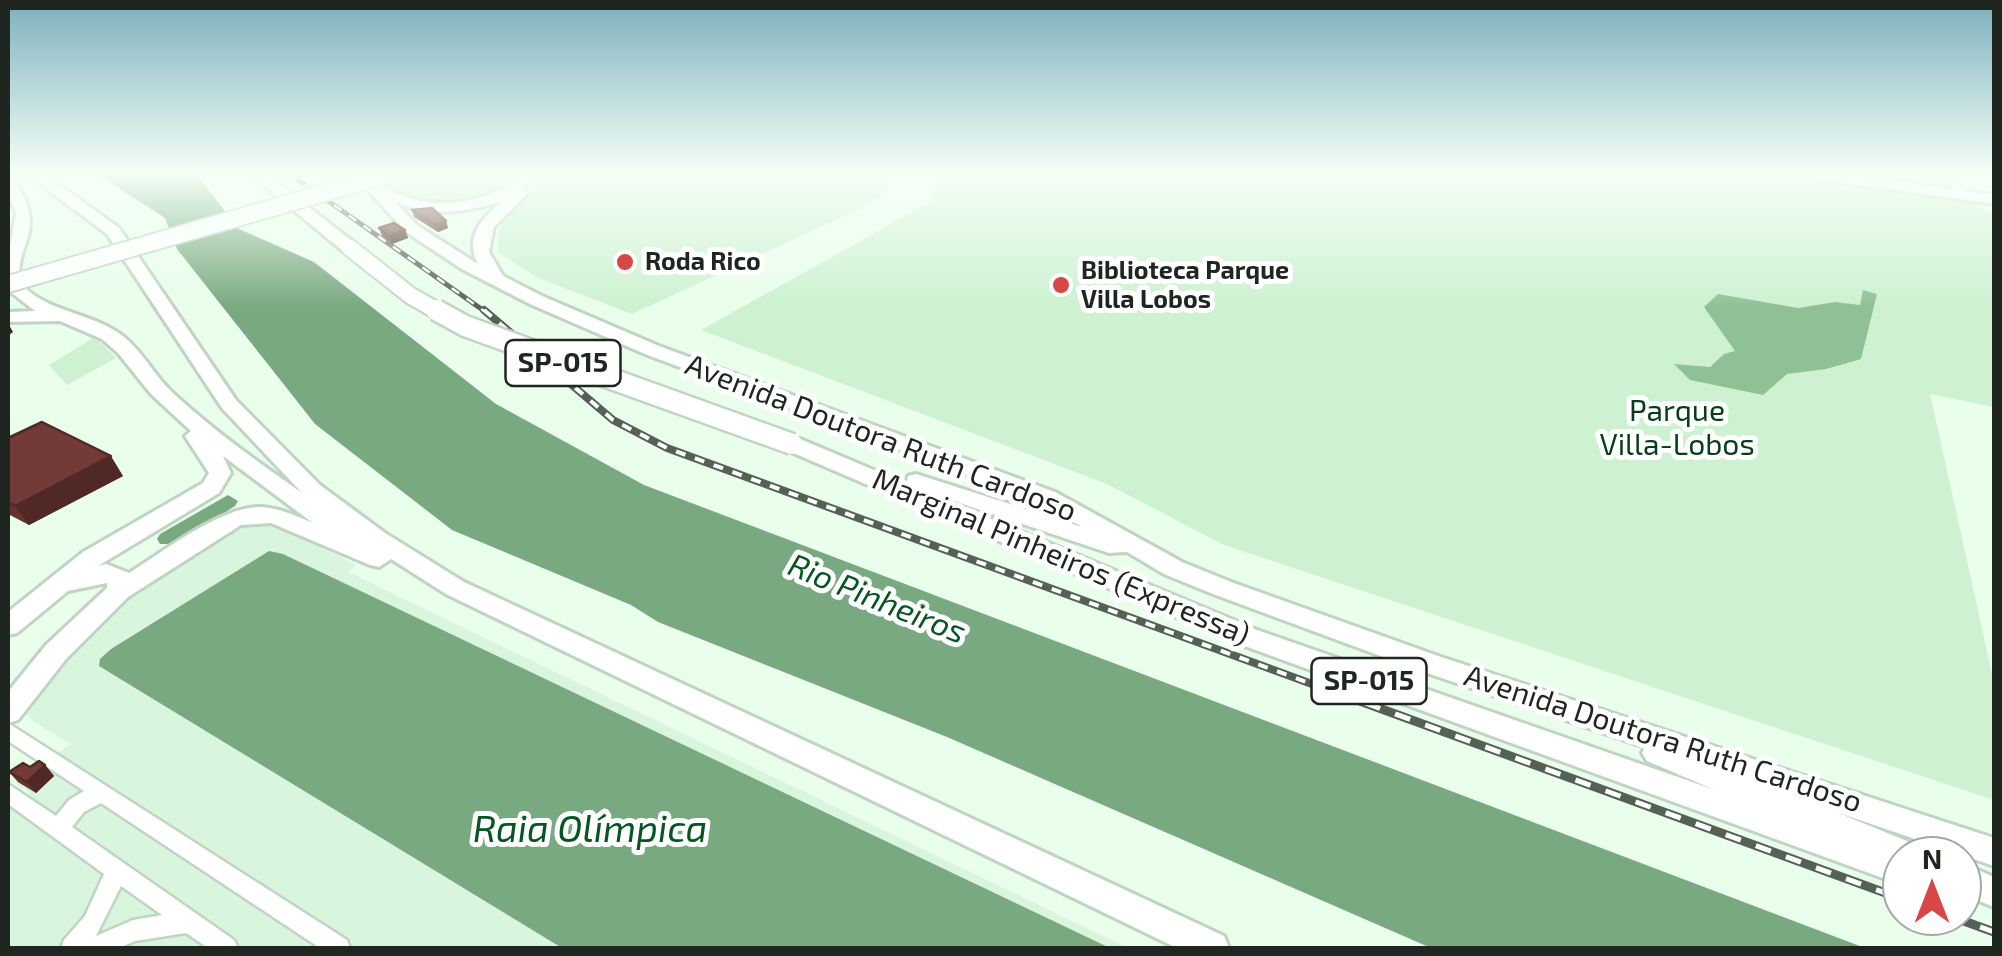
<!DOCTYPE html>
<meta charset="utf-8">
<style>
body{margin:0}
#map{position:relative;width:2002px;height:956px;overflow:hidden;background:#e9feeb;font-family:"Exo 2",sans-serif}
canvas{display:block}
.frame{position:absolute;inset:0;border:10px solid #1f261f;pointer-events:none}
.north{position:absolute;left:1882px;top:836px;width:100px;height:100px;box-sizing:border-box;background:#fff;border:2px solid #a5a8a5;border-radius:50%;rotate:0deg;font-size:28px;font-weight:700;line-height:40px;text-align:center;color:#1f261f}
.north::after{content:'';display:block;margin:auto;width:35px;height:45px;background:#d64746;clip-path:polygon(50% 0,100% 100%,50% 72%,0 100%)}
</style>
<div id="map">
<canvas width="2002" height="956"></canvas>
<div class="frame"></div>
<div class="north">N</div>
</div>
<script>
const c = document.querySelector('canvas').getContext('2d');
c.lineJoin = 'round';
function paint(path, color) { c.fillStyle = color; c.fill(path, 'evenodd'); }
function trace(path, color, width, dash) { c.strokeStyle = color; c.lineWidth = width; c.lineCap = dash ? 'butt' : 'round'; c.setLineDash(dash || []); c.stroke(path); }
function label(font, color, halo, rows, align = 'center') {
  c.font = font + ' "Exo 2",sans-serif'; c.lineWidth = 10; c.setLineDash([]); c.textBaseline = 'middle'; c.strokeStyle = halo; c.fillStyle = color; for (const [text, x, y, turn = 0] of rows) {
    c.save(); c.translate(x, y); c.rotate((+turn || 0) * Math.PI / 180); c.textAlign = isNaN(turn) ? turn : align; if (halo) c.strokeText(text, 0, 0); c.fillText(text, 0, 0); c.restore();
  }
}
paint(new Path2D(`
 M266,519L356,565L348,572L1128,948H8V809L30,793L15,783L70,744L33,721L20,709L105,615L157,573L236,524Z`), '#daf5dd');
paint(new Path2D(`
 M405,174H520C491,208 412,214 381,181Z
 M550,174H884L888,181L887,191L868,205L632,314L538,278L499,253C490,216 528,198 550,174Z
 M937,174H1762L1959,198L1994,214V407L1930,394L1994,683V800L1224,545L1107,484L701,330L932,201Z
 M95,337L116,358L67,385L49,365Z`), '#cdf1d1');
paint(new Path2D(`
 M1863,290L1877,294L1861,359L1826,369L1787,374L1763,395L1690,380L1674,364L1710,367L1724,354L1735,351L1704,307L1718,294L1798,308L1835,302L1860,305Z`), '#90c196');
paint(new Path2D(`
 M97,174H196L239,229L314,262L496,404L644,485L1865,948H1431L947,737L658,622L631,605L452,530L315,424L177,249L165,218Z
 M269,551L283,554L1110,948H562L99,666L100,659L111,649Z`), '#79a980');
paint(new Path2D(`
 M228,495L238,501L235,506L176,544H160L157,539L160,534Z`), '#79a980');
const minor = new Path2D(`
 M1934,174H1945L1974,196L1965,198Z
 M8,723L347,940L350,948H320L101,803L84,812L72,827L234,940L238,948H208L186,933L135,941L119,948H61L64,940L85,916L104,874L8,804V784L56,816L69,800L84,791L8,741ZM121,886L162,915L133,920L96,936Z`);
const highway = new Path2D(`
 M27,174H44L119,228L236,400L320,485L385,533L464,582L1224,936L1229,948H1177L446,594L391,559L379,567L370,565L271,523L241,525L128,597L66,659L18,720L8,723V692L46,645L107,588V583L68,591L17,633L8,635V612L83,552L203,483L209,473L185,436L191,431L151,394L118,353L102,339L60,321L8,322V312L35,311L8,290V257L16,213L8,192V177L13,178C52,236 10,244 22,285C50,314 93,312 124,337C144,353 155,377 174,394C214,431 258,462 302,493L222,408L107,234ZM223,456L313,523C296,516 280,508 261,507C221,506 163,552 129,573L106,564L98,566L219,493L231,473Z
 M250,174H266L356,244V252H344Z
 M353,174H368C398,205 455,211 495,192C513,184 516,174 537,174L522,189L528,193L494,227L489,252L503,276L542,296L659,346L1055,492L1182,562L1231,582L1441,657L1994,838V866L1836,812L1919,846L1924,856H1902V885L1239,644L784,449L781,444L784,439H800L907,484L908,476L916,474L1082,527L1039,502L645,354L530,304L462,269L406,232ZM502,201C482,218 464,237 478,264L418,226L396,203C433,216 466,213 502,201ZM924,491L1109,553L1127,552L1164,574L1213,594L1421,671L1645,747L1642,753L1647,761L1715,790L1257,630Z
 M1805,174H1843L1994,195V204L1812,178Z
 M1962,863L1994,877V907L1962,894Z`);
trace(minor, '#c0d4c2', 5);
trace(highway, '#c0d4c2', 6);
paint(minor, '#fff');
paint(highway, '#fff');
const railFar2 = new Path2D(`
 M290,174L487,313`);
const railFar1 = new Path2D(`
 M484,310L613,420L667,448L1342,695`);
const rail = new Path2D(`
 M1335,692L1902,899
 M1950,916L1994,932`);
trace(railFar2, '#556056', 5);
trace(railFar1, '#556056', 8);
trace(rail, '#556056', 9);
trace(railFar2, '#fff', 2.5, [9]);
trace(railFar1, '#fff', 4, [10]);
trace(rail, '#fff', 5, [16]);
const highwayBridgeFar1 = new Path2D(`
 M350,248L411,296L441,313
 M8,284L376,178`);
const highwayBridge = new Path2D(`
 M436,310L465,326L792,444`);
trace(highwayBridgeFar1, '#c0d4c2', 20, []);
trace(highwayBridge, '#c0d4c2', 25, []);
trace(highwayBridgeFar1, '#fff', 16);
trace(highwayBridge, '#fff', 20);
paint(new Path2D(`
 M412,210L446,221L448,228L438,232L414,217Z
 M379,228L405,230L408,238L392,244L382,236Z
 M8,438L123,476L29,525L8,514Z
 M45,765L54,776L36,793L18,782L9,772Z`), '#63332f');
paint(new Path2D(`
 M446,221L448,228L438,232L436,225Z
 M405,230L408,238L392,244L389,236Z
 M8,323L13,332L8,336Z
 M111,456L123,476L29,525L15,506Z
 M45,765L54,776L36,793L27,782Z`), '#502926');
const building = new Path2D(`
 M432,208L446,221L436,225L412,210Z
 M394,223L405,230L389,236L379,228Z
 M42,422L111,456L15,506L8,502V438Z
 M39,761L45,765L27,782L9,772L23,763L30,767Z`);
paint(building, '#733b37');
trace(building, '#502926', 2.5);
const sky = c.createLinearGradient(0, 0, 0, 308);
sky.addColorStop(0, '#7bb0be');
sky.addColorStop(0.56, '#f5fff6');
sky.addColorStop(1, '#f5fff600');
c.fillStyle = sky;
c.fillRect(0, 0, 2002, 308);
for (const [x, y, r, color] of [
 [625,262,10,"#d64746"],
 [1061,285,10,"#d64746"]
]) { const dot = new Path2D(); dot.arc(x, y, r, 0, 2 * Math.PI); c.fillStyle = color; c.fill(dot); trace(dot, '#fff', 4); }
label('bold 25px', '#1f261f', '#fff', [
 ["Roda Rico",645,262],
 ["Biblioteca Parque",1081,271],
 ["Villa Lobos",1081,300]
], 'left');
for (const [x, y, w] of [
 [563,363,115],
 [1369,681,115]
]) { const box = new Path2D(); box.roundRect(x - w / 2, y - 23, w, 46, 8); c.fillStyle = '#fff'; c.fill(box); trace(box, '#1f261f', 2.5); }
label('bold 28px', '#1f261f', null, [
 ["SP-015",563,363],
 ["SP-015",1369,681]
]);
label('30px', '#063f17', '#fff', [
 ["Parque",1677,411],
 ["Villa-Lobos",1677,445]
]);
label('30px', '#1f261f', '#fff', [
 ["Avenida Doutora Ruth Cardoso",881,438,21],
 ["Marginal Pinheiros (Expressa)",1061,557,23],
 ["Avenida Doutora Ruth Cardoso",1663,739,18]
]);
label('italic 32px', '#075621', '#fff', [
 ["Rio Pinheiros",877,599,22]
]);
label('italic 38px', '#075621', '#fff', [
 ["Raia Olímpica",590,829]
]);
</script>
